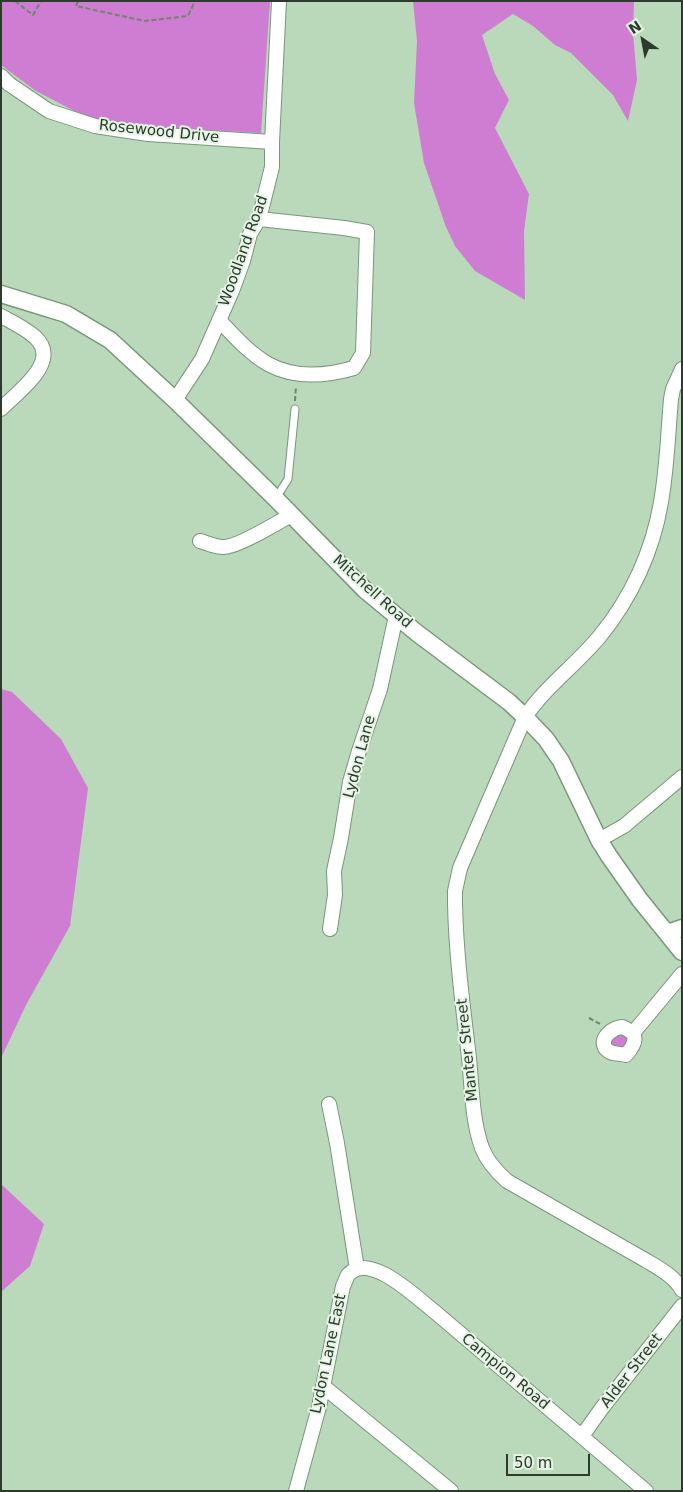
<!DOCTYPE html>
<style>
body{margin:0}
#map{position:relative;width:683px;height:1492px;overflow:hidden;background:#b9d9ba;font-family:"DejaVu Sans",sans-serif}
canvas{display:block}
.frame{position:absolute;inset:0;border:2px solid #2d3a2d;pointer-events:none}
.north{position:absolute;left:618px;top:15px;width:50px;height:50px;-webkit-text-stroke:4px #e5f5e5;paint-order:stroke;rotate:327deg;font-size:14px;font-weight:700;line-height:20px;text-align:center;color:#2d3a2d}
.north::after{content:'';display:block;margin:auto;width:18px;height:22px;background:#2d3a2d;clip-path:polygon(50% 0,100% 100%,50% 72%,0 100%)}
.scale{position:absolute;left:506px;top:1454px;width:84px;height:22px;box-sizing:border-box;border:2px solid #2d3a2d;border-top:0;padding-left:6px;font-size:15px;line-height:18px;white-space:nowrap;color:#2d3a2d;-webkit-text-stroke:4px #e5f5e5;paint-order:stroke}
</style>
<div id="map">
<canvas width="683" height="1492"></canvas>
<div class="frame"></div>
<div class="north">N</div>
<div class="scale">50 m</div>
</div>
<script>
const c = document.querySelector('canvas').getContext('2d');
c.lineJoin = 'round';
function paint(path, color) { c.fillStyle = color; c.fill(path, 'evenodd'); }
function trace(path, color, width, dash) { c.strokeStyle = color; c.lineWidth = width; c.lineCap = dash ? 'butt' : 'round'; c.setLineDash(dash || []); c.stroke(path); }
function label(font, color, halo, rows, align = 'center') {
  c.font = font + ' "DejaVu Sans",sans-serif'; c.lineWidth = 4; c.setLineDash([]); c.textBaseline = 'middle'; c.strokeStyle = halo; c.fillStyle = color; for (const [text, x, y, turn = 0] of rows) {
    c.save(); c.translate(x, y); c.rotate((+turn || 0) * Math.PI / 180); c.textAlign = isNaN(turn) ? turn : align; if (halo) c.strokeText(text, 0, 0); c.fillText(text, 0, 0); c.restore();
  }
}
paint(new Path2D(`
 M1,1H270L261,133L142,126L84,116L36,91L1,65Z
 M413,1H634L633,33L637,80L628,121L613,95L571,53L555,45L533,26L513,14L482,35L495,74L509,100L495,128L529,194L524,231L525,300L475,271L455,246L446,227L424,163L414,103L417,41Z
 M1,689L12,692L61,739L88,788L70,926L26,1005L1,1058Z
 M617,1032L628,1037L625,1049L609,1046L611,1035Z
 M1,1184L44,1224L30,1266L1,1292Z`), '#cf7dd3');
const service = new Path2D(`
 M276,498L288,479L295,409`);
const minor = new Path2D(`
 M1,76L9,84L49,111L95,126L148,134L272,142
 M1,316C12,322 25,328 35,337C62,362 17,392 1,409
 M219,320C234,336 249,353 268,364C295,379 326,376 354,368L363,353L367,232L344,228L259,219
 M682,369L673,389L671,399C668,434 667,468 661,502C653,551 631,598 600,636C576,665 546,686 525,717L460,868L455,891V903C456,955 463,1007 469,1058C472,1088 472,1120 482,1148C487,1161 498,1173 507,1181L647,1261C660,1269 674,1276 682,1290
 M175,400L202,359L232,291L243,261L250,234L259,219L272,167V142L279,1
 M200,541C207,543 216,547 223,547C236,548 279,522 291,515
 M599,840L624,826L682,777
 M330,929L335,895L334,871L341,838L350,782L359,751L380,689L396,616
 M622,1027C640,1034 636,1043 626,1055C620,1053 611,1055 606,1049C598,1038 613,1028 622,1027Z
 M633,1033L682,974
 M329,1104L337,1143L357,1269
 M323,1386L451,1491
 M582,1436L602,1408L682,1306
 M296,1491L319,1407L343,1286C345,1283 346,1278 348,1275C369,1250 418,1299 435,1312L646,1491`);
const tertiary = new Path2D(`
 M1,294L66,314L110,340L175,400L276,499L365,590L417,633L509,702L525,717L546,739L561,761L599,840L609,856L640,900L682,952
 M667,933L682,928`);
trace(service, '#79977a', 9);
trace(minor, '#79977a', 16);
trace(tertiary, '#79977a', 19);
trace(new Path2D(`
 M15,1L33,15L41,1
 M78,1L76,6L145,21L188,16L195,1
 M295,401L296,386
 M589,1018L600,1024`), '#6f8570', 2, [5, 2.5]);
trace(service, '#fff', 7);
trace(minor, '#fff', 14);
trace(tertiary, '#fff', 16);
label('15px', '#2d3a2d', '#e5f5e5', [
 ["Rosewood Drive",159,132,6],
 ["Woodland Road",244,251,-70],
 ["Mitchell Road",372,592,42],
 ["Lydon Lane",360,757,-75],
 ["Manter Street",468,1050,-96],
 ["Lydon Lane East",329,1354,-78],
 ["Alder Street",632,1371,-52],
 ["Campion Road",505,1372,40]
]);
</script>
